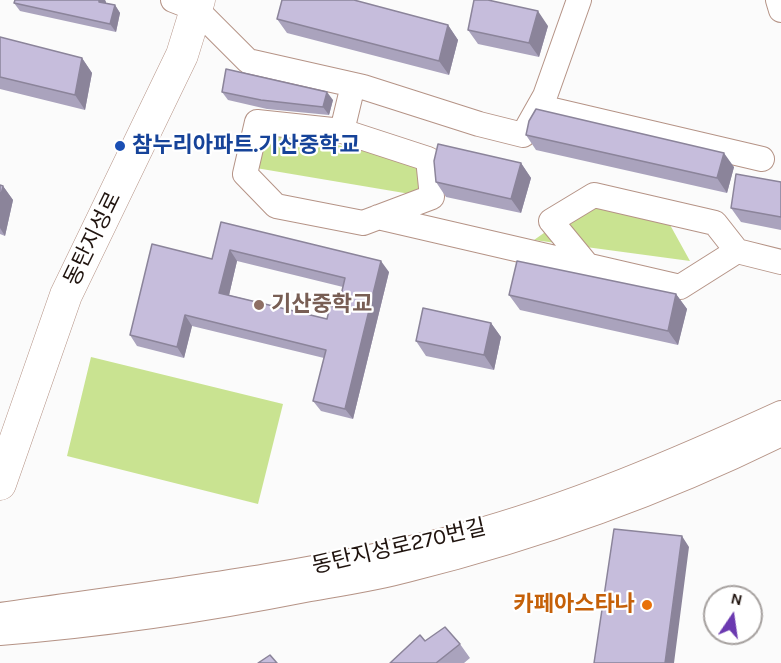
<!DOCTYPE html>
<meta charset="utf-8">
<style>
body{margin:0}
#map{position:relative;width:781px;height:663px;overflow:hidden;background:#fbfbfb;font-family:Karla,sans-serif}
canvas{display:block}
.north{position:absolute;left:703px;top:585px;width:60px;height:60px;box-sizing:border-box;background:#fff;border:2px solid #a6a19f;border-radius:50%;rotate:13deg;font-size:16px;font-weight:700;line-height:24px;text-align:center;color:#20140f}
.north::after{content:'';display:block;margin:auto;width:21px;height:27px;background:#6b39b0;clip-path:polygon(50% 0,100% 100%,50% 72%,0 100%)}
</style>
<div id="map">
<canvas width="781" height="663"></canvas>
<div class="north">N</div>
</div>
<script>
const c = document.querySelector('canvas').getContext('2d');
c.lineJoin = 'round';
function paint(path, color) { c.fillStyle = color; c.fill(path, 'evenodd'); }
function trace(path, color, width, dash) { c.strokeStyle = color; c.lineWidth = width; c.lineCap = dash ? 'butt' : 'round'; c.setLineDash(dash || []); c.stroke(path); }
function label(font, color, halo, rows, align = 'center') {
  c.font = font + ' Karla,"Noto Sans KR",sans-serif'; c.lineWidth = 4.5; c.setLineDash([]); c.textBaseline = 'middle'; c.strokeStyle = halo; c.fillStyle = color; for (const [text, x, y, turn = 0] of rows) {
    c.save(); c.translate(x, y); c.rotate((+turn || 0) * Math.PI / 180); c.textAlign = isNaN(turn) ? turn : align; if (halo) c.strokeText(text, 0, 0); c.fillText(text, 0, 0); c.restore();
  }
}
paint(new Path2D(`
 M272,130L424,165L422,196L256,168Z
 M585,204L669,223L690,261L534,240Z
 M91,357L283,404L258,504L67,456Z`), '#c9e391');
const minor = new Path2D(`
 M173,0L196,9L248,61L363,87L479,124L523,135L545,96L579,0
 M778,0L781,10
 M540,107L762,159
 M257,122L342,131L428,159L432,197L363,223L276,206L245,174Z
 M342,131L353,85
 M378,217L680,287L737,251L715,223L594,195L551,221L588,266
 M737,251L781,262
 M0,615C154,593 309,575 460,536C571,506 676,461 781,413
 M0,633C102,625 204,610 305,590C339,584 374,579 407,570C534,538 664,492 781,434`);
const major = new Path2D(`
 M0,484L66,295L182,55L199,0`);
trace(minor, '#b59386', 26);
trace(major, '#b59386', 33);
trace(minor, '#fff', 24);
trace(major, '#fff', 32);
paint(new Path2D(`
 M15,0H105L106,3L115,5L120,13L116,32L20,11L14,3Z
 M277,19L448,25L458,40L449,75L287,33Z
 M548,26L539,57L478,44L468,30Z
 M0,37L82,58L92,73L85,110L0,89Z
 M222,92L333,100L329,115L267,109L228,100Z
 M526,135L734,167L727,193L536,150Z
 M521,163L531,178L521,213L446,197L436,182Z
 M781,182V230L741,222L731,208Z
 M0,185L3,186L13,200L5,236L0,234Z
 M221,222L389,272L353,419L321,411L313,401L324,358L192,326L184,358L137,346L130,335L212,259ZM237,261L343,287L338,308L327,319L229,295Z
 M676,294L687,309L678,345L520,310L509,295Z
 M491,323L501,337L494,370L426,356L416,341Z
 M425,641L460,644L470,658L464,663H390Z`), '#aaa3bd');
paint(new Path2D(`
 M99,0H105L106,2L105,10L99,2Z
 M115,5L120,13L116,32L110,24Z
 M538,11L548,26L539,57L529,43Z
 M448,25L458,40L449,75L439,61Z
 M82,58L92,73L85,110L75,95Z
 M327,92L333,100L329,115L323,107Z
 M724,153L734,167L727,193L717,178Z
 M521,163L531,178L521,213L511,199Z
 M3,186L13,200L5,236L0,228V199Z
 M230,250L237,261L227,304L219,293Z
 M381,261L389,272L353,419L345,409Z
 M676,294L687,309L678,345L668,331Z
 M185,315L192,326L184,358L177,347Z
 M491,323L501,337L494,370L484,355Z
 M682,536L689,547L674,663H665Z`), '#8b849a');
const building = new Path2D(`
 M15,0H99V2L115,5L110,24L14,3Z
 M282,0H354L448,25L439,61L277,19Z
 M474,0H488L538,11L529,43L468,30Z
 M0,37L82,58L75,95L0,77Z
 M226,69L327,92L323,107L261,100L222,92Z
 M536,109L724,153L717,178L526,135L529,121Z
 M438,144L521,163L511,199L436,182L434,161Z
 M736,174L781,182V217L731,208Z
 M0,185L3,186L0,199Z
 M221,222L381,261L345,409L313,401L326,350L185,315L177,347L130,335L152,244L212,259ZM230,250L345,278L338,308L330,306L327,319L219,293Z
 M517,261L676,294L668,331L509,295Z
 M423,308L491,323L484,355L416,341Z
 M614,529L682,536L665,663H594Z
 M445,627L460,644L436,663H390L420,635L425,641Z
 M270,655L277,663H258Z`);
paint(building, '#c6bddc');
trace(building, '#8b849a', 1.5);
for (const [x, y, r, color] of [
 [120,146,6,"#1a4fb4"],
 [259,305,6,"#8d6e63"],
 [647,605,6,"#e8710a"]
]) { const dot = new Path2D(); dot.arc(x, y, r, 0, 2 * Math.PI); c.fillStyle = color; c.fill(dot); trace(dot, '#fff', 2); }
label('bold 22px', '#164399', '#fff', [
 ["참누리아파트.기산중학교",132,146]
], 'left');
label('22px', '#20140f', '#fff', [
 ["동탄지성로",93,239,-64],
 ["동탄지성로270번길",399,547,-13]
]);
label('bold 22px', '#785e54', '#fff', [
 ["기산중학교",271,305]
], 'left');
label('bold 22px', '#c56008', '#fff', [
 ["카페아스타나",635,605]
], 'right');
</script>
